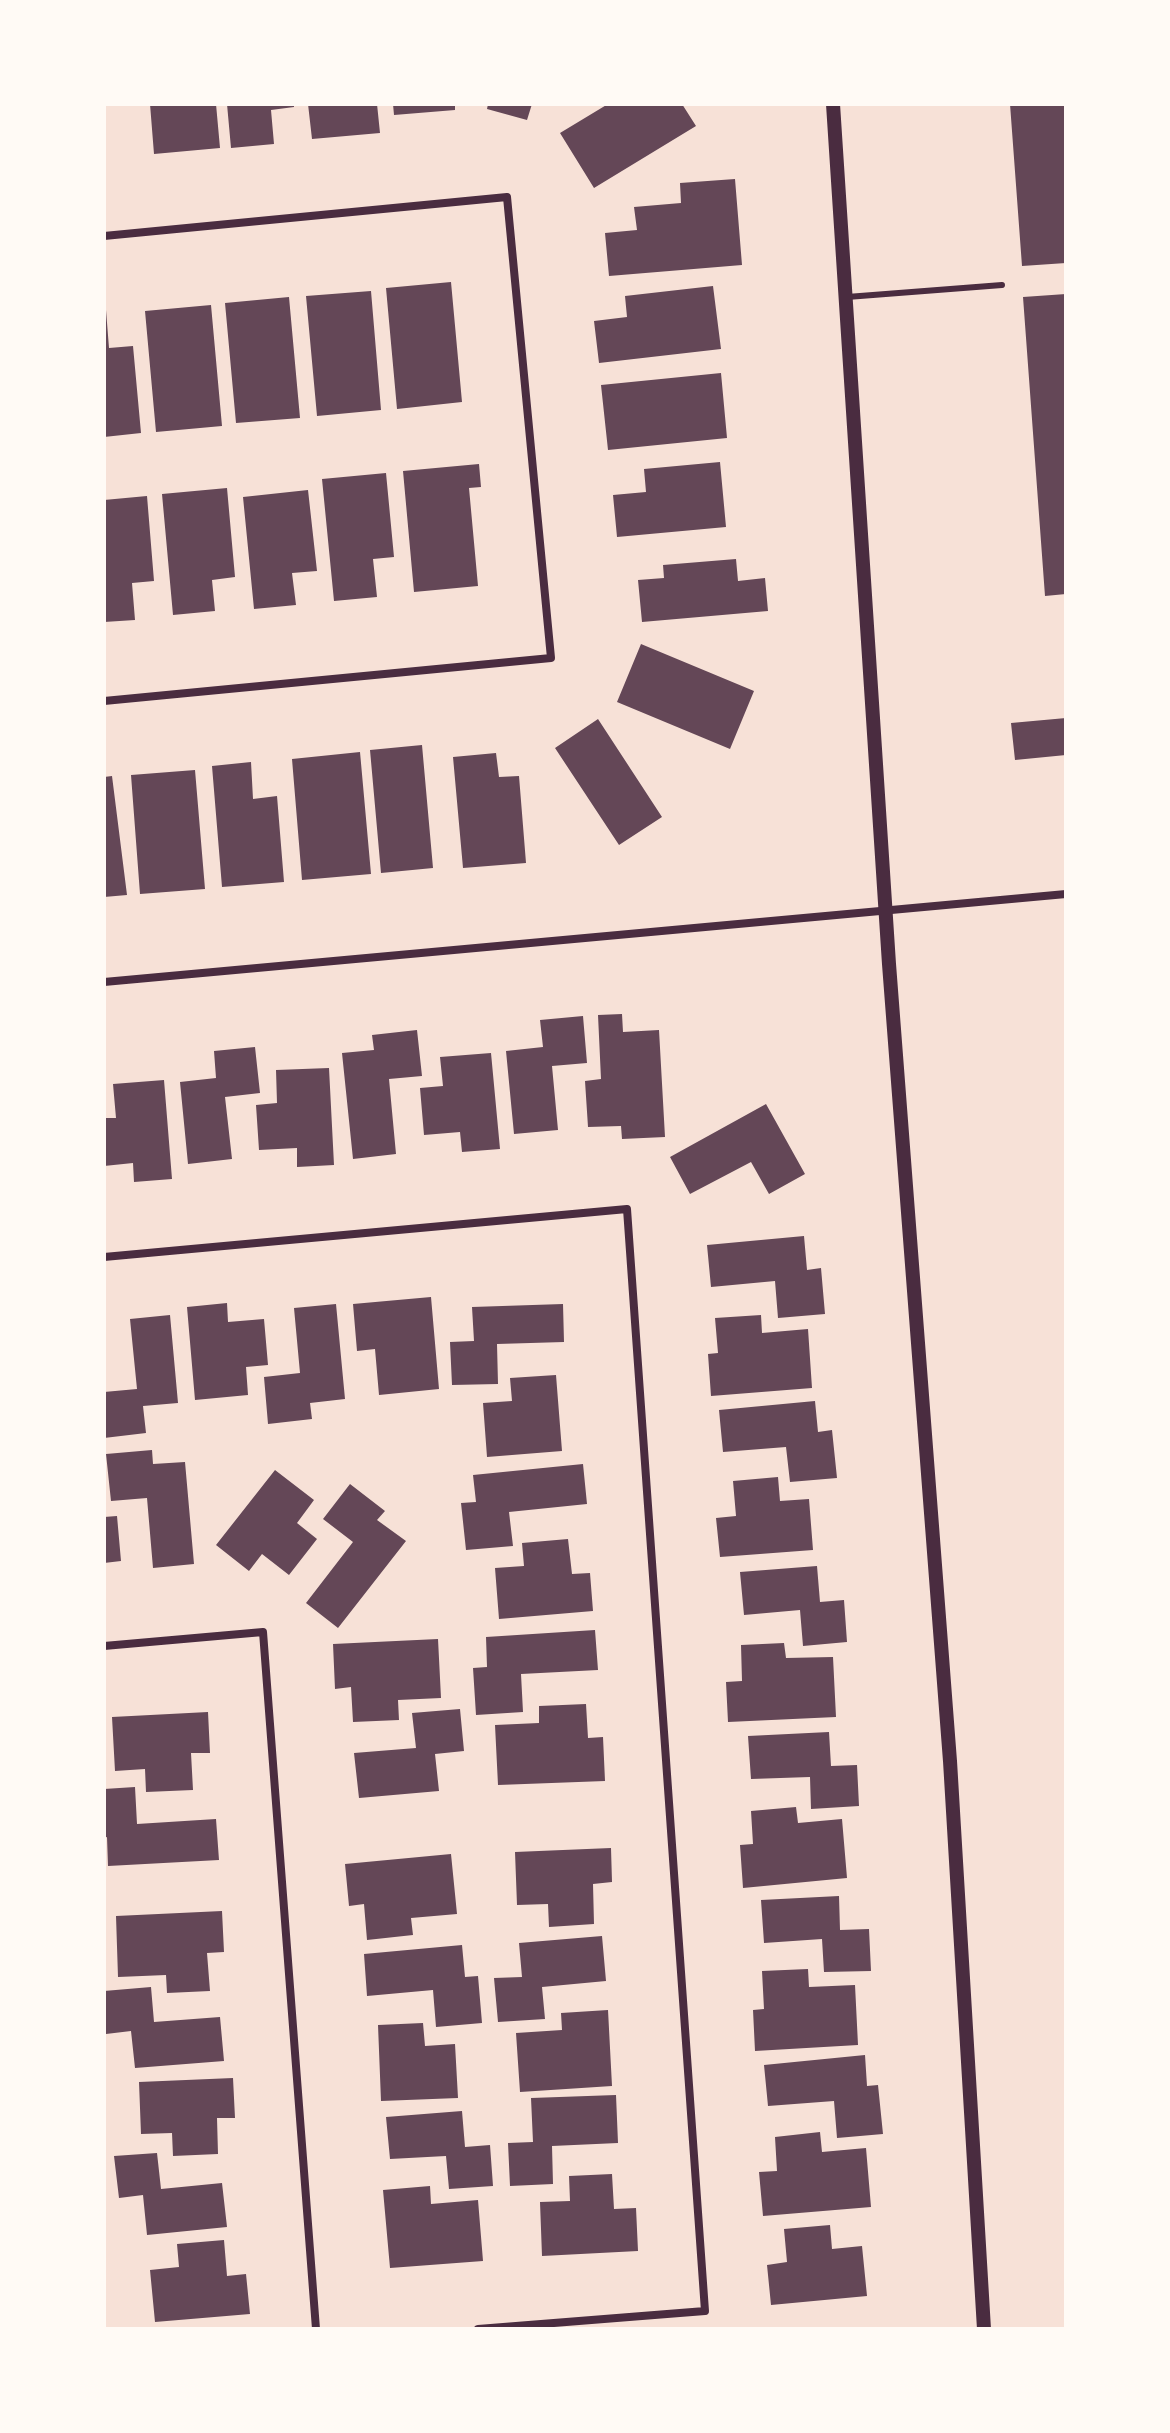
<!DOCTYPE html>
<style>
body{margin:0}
#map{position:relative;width:1170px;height:2433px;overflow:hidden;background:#f7e1d7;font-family:"Work Sans",sans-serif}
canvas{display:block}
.frame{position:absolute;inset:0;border:106px solid #fffaf5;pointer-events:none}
</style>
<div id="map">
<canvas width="1170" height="2433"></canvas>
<div class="frame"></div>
</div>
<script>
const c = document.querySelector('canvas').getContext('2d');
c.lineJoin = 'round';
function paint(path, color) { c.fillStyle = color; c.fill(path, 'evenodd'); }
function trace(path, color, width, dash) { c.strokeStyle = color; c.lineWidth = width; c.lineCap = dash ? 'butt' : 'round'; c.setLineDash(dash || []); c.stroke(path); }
paint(new Path2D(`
 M150,104H216L220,148L154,154Z
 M227,104H294V107L271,110L274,144L231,148Z
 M308,104H377L380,133L312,139Z
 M393,104H455V110L394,115Z
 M488,104H532L527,120L487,109Z
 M608,104H682L696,126L594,188L560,133Z
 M1010,104H1066V263L1022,266Z
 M735,179L742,265L609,276L605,233L637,230L634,207L681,203L680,183Z
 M451,282L462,402L397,409L386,288Z
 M713,286L721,349L599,363L594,321L627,317L625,296Z
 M371,291L381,410L317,416L306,296Z
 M1066,294V594L1045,596L1023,297Z
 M289,297L300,418L236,423L225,303Z
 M211,305L222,426L156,432L145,311Z
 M104,310H106L109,348L133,346L141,433L104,437Z
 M721,373L727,438L608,450L601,385Z
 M720,462L726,527L617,537L613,495L646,492L644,469Z
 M479,464L481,487L469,488L478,586L414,592L403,471Z
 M386,473L394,557L373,559L377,597L334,601L322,479Z
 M227,488L235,577L212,580L215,611L173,615L162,494Z
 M308,490L317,571L292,573L296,605L254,609L243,497Z
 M147,496L154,581L132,583L135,620L104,622V500Z
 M736,559L738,581L765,578L768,611L642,622L638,580L664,578L663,565Z
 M641,644L754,691L730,749L617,702Z
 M1066,718V755L1015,760L1011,723Z
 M598,719L662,817L619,845L555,748Z
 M422,745L433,868L381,873L370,750Z
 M360,752L371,874L302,880L292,759Z
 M496,753L499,777L519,776L526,863L463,868L453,757Z
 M251,762L253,799L277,796L284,882L222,887L212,766Z
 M195,770L205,889L140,894L131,775Z
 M112,776L127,895L104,897V777Z
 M622,1014L623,1032L659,1030L665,1137L622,1139L621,1126L588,1127L585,1081L601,1079L598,1015Z
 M583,1016L587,1063L552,1066L558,1130L514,1134L506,1051L543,1047L540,1020Z
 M417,1030L422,1076L389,1079L396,1154L353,1159L342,1053L374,1050L372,1035Z
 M255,1047L260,1093L225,1097L232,1159L188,1164L180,1082L216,1078L214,1051Z
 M491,1053L500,1149L462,1152L460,1132L424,1135L420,1088L443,1086L440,1057Z
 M329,1068L334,1165L297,1167V1148L259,1150L256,1105L277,1103L276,1070Z
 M164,1080L172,1179L134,1182L133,1163L104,1166V1118H116L113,1084Z
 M766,1104L805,1174L769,1194L751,1162L690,1194L670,1157Z
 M804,1236L807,1270L821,1268L825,1314L778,1318L775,1281L711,1287L707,1245Z
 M431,1297L439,1389L379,1395L375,1349L357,1351L353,1304Z
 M227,1303L228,1322L264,1319L268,1365L246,1367L248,1395L195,1400L187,1307Z
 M336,1304L345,1399L310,1403L312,1419L268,1424L264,1377L300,1373L294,1308Z
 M563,1304L564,1342L497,1344L498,1384L452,1385L450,1342L474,1341L472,1307Z
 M170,1315L178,1403L143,1406L146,1433L104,1438V1392L137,1389L130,1319Z
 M761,1315L762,1333L808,1329L812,1388L711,1396L708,1354L718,1353L715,1318Z
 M556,1375L562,1451L487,1457L483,1403L512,1401L510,1378Z
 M815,1401L818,1432L832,1430L837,1478L790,1482L786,1447L723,1452L719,1410Z
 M152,1450L153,1464L185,1462L194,1564L153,1568L147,1498L111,1501L106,1454Z
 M583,1464L587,1504L509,1512L513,1546L466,1550L461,1503L476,1502L473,1475Z
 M275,1470L314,1500L297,1523L317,1539L289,1575L262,1554L249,1571L216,1545Z
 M778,1477L780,1501L809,1499L813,1550L720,1557L716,1518L736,1516L733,1481Z
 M350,1484L385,1511L377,1520L406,1541L338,1628L306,1603L353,1542L323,1519Z
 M117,1516L121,1561L104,1563V1517Z
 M568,1539L572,1574L590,1573L593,1611L499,1619L495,1568L524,1566L522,1543Z
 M817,1566L820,1602L844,1600L847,1642L803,1646L800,1610L744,1615L740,1572Z
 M595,1630L598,1670L521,1674L523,1712L476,1715L473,1668L487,1667L486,1637Z
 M438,1639L441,1698L398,1700L399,1720L353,1722L351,1687L335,1689L333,1644Z
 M784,1643L786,1658L833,1657L836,1717L728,1722L726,1682L742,1681L741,1645Z
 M586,1704L588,1738L603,1737L605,1781L498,1785L495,1725L539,1723V1706Z
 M460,1709L464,1751L435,1754L439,1791L359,1798L354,1753L416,1748L412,1713Z
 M208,1712L210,1753H191L193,1790L146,1792L145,1769L115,1771L112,1717Z
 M829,1732L831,1766L857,1765L859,1806L811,1809L810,1777L751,1779L748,1736Z
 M135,1787L137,1824L216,1819L219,1860L108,1866L107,1837L104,1838V1789Z
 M796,1807L798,1823L842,1819L847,1878L743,1888L740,1845L753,1844L751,1811Z
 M611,1848L612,1882L593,1884L594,1924L549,1927L548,1904L517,1905L515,1852Z
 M451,1854L457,1914L411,1918L413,1935L367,1940L364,1904L349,1906L345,1864Z
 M839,1896L840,1930L869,1929L871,1971L824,1972L822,1939L764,1943L761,1900Z
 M222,1911L224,1952L207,1953L210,1991L167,1993L166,1975L118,1977L116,1916Z
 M602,1936L606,1981L542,1987L545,2019L498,2022L494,1978L522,1977L519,1943Z
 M462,1945L465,1977L478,1976L482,2023L436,2027L433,1990L367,1996L364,1954Z
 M808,1969L809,1987L855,1985L858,2045L755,2051L753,2010L764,2009L762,1971Z
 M151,1987L154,2022L220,2017L224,2061L135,2068L131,2031L106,2034L104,1991Z
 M608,2010L612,2086L520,2092L516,2033L562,2030L561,2013Z
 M423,2023L425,2046L455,2044L458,2098L381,2101L378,2025Z
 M865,2055L867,2086L878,2085L883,2134L837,2138L834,2101L768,2106L764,2065Z
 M233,2078L235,2118H217L218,2154L173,2156L172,2133L141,2134L139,2082Z
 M616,2095L618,2143L552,2146L553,2184L510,2186L508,2143L533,2142L531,2098Z
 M462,2111L465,2147L490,2145L493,2186L449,2189L446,2156L390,2159L386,2117Z
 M820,2132L822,2152L866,2148L871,2207L763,2216L759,2172L777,2171L775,2137Z
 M157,2153L161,2189L222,2183L227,2227L147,2235L143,2195L119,2198L114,2156Z
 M612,2174L614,2209L636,2208L638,2251L542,2256L540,2202L570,2201L569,2176Z
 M430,2186L431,2204L478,2200L483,2261L390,2268L383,2190Z
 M830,2225L832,2249L862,2246L867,2296L771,2305L767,2265L787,2262L784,2229Z
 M224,2240L227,2276L246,2274L250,2314L155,2322L150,2270L179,2267L177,2244Z`), '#644757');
trace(new Path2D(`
 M847,297L1002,285`), '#4a2c40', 6);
trace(new Path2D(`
 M104,236L507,197L551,658L104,701
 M104,982L1066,894
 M104,1257L627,1209L705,2311L478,2329
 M104,1646L263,1632L316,2329`), '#4a2c40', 8);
trace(new Path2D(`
 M833,104L889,964L950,1761L984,2329`), '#4a2c40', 14);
</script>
